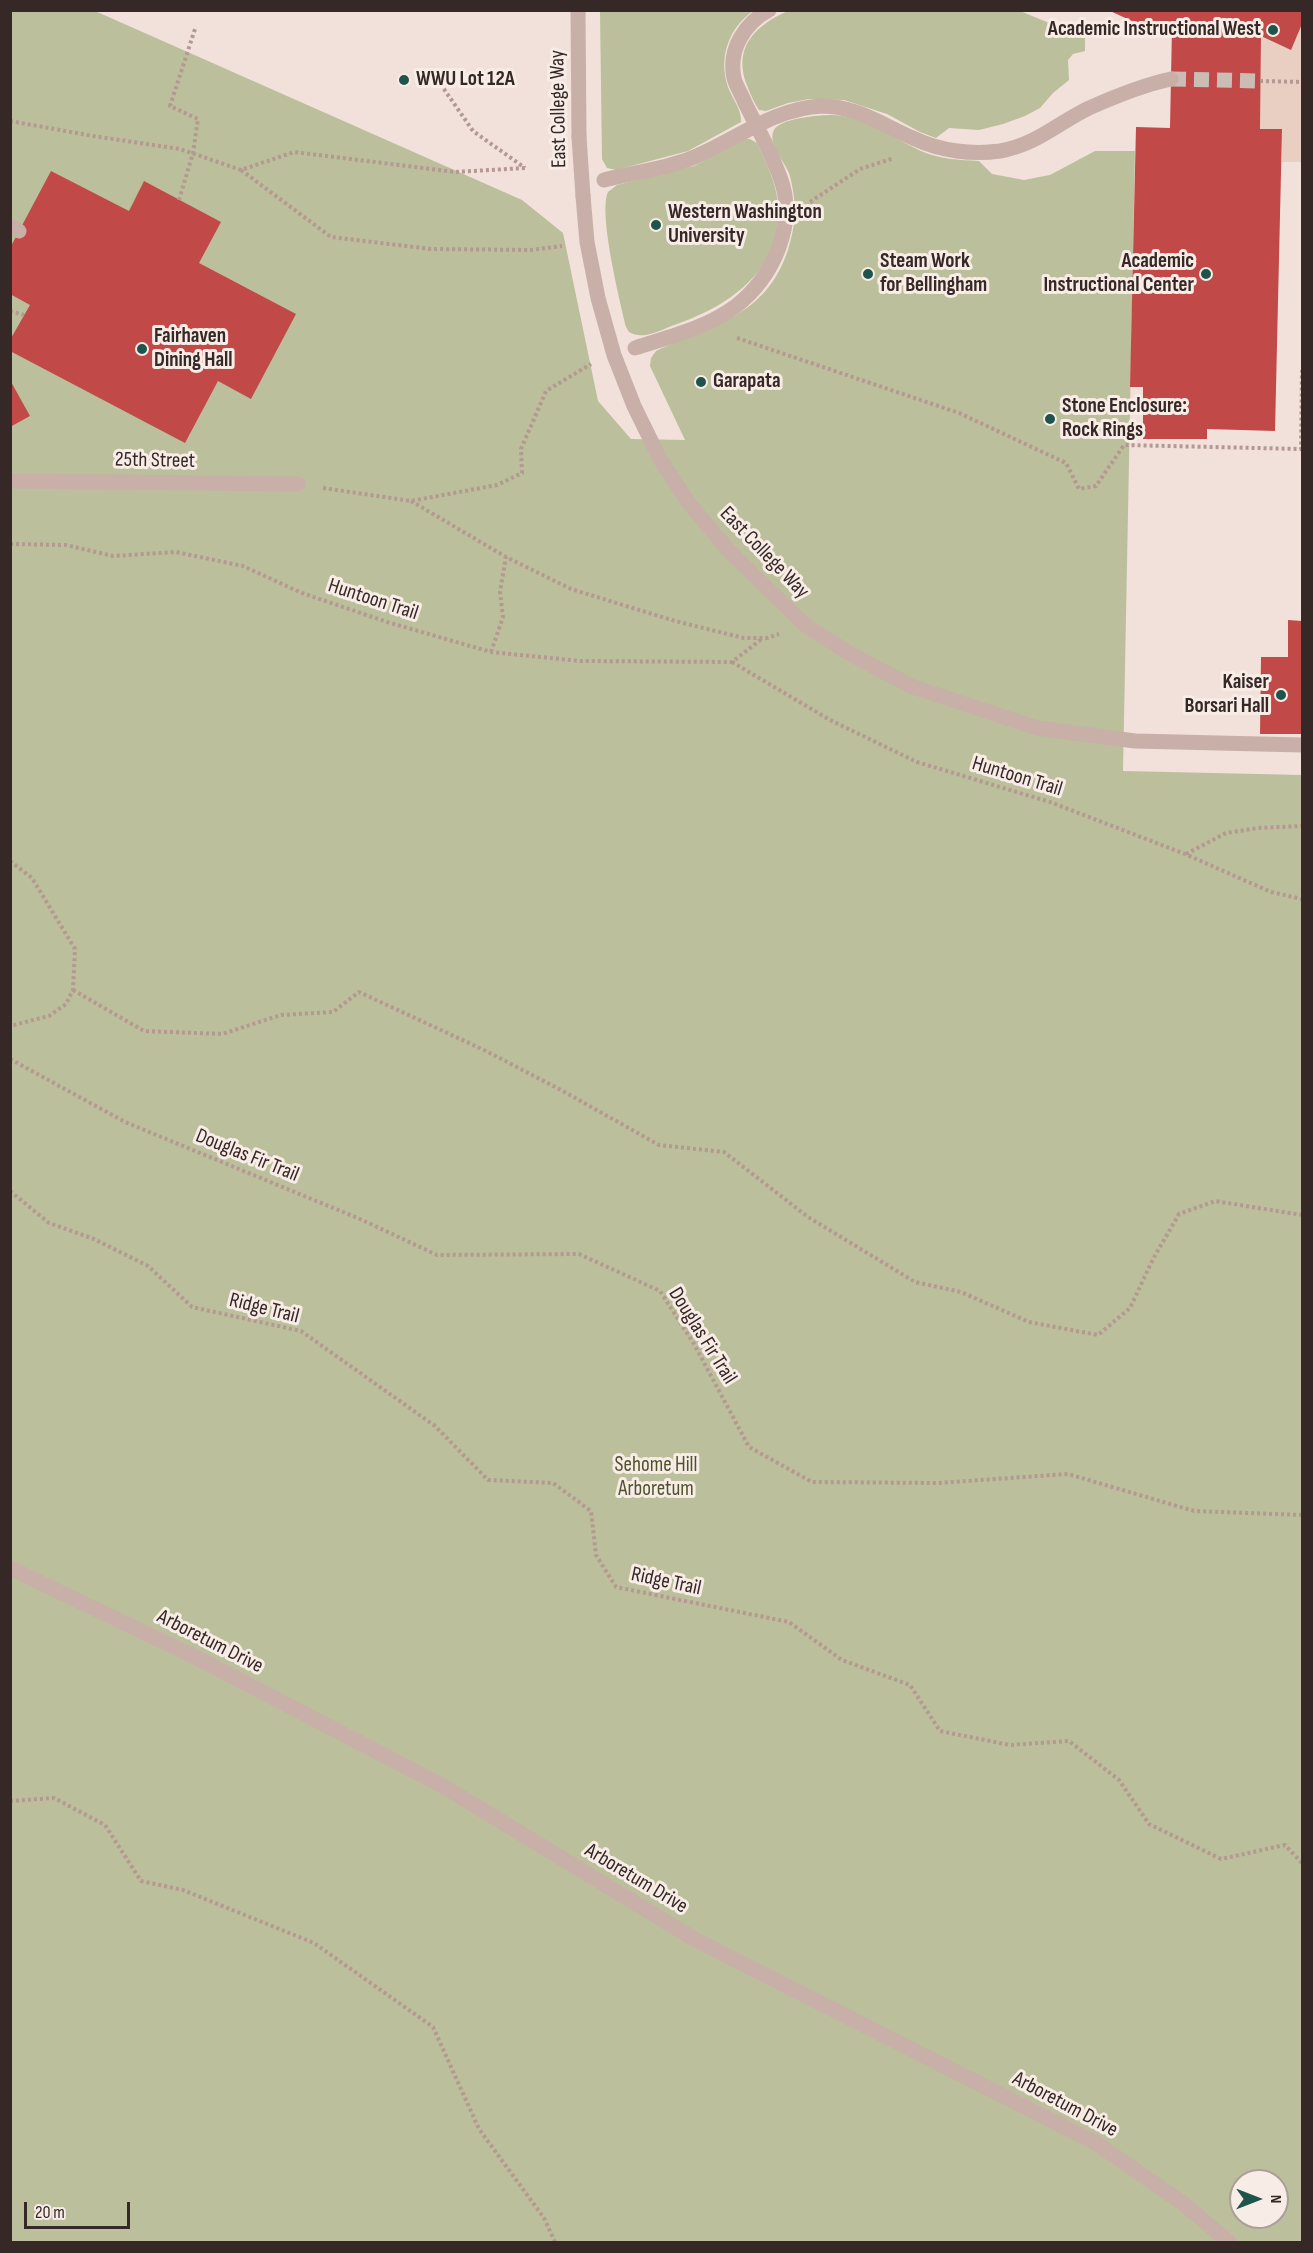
<!DOCTYPE html>
<style>
body{margin:0}
#map{position:relative;width:1313px;height:2253px;overflow:hidden;background:#f1e1da;font-family:"Sofia Sans Condensed",sans-serif}
canvas{display:block}
.frame{position:absolute;inset:0;border:12px solid #352827;pointer-events:none}
.north{position:absolute;left:1229px;top:2169px;width:60px;height:60px;box-sizing:border-box;background:#f8ece6;border:2px solid #aa9e9a;border-radius:50%;rotate:90deg;font-size:16px;font-weight:700;line-height:24px;text-align:center;color:#352827}
.north::after{content:'';display:block;margin:auto;width:21px;height:27px;background:#1e544c;clip-path:polygon(50% 0,100% 100%,50% 72%,0 100%)}
.scale{position:absolute;left:24px;top:2202px;width:106px;height:27px;box-sizing:border-box;border:3px solid #352827;border-top:0;padding-left:8px;font-size:18px;line-height:21px;white-space:nowrap;color:#352827;-webkit-text-stroke:4px #f8ece6;paint-order:stroke}
</style>
<div id="map">
<canvas width="1313" height="2253"></canvas>
<div class="frame"></div>
<div class="north">N</div>
<div class="scale">20 m</div>
</div>
<script>
const c = document.querySelector('canvas').getContext('2d');
c.lineJoin = 'round';
function paint(path, color) { c.fillStyle = color; c.fill(path, 'evenodd'); }
function trace(path, color, width, dash) { c.strokeStyle = color; c.lineWidth = width; c.lineCap = dash ? 'butt' : 'round'; c.setLineDash(dash || []); c.stroke(path); }
function label(font, color, halo, rows, align = 'center') {
  c.font = font + ' "Sofia Sans Condensed",sans-serif'; c.lineWidth = 6; c.setLineDash([]); c.textBaseline = 'middle'; c.strokeStyle = halo; c.fillStyle = color; for (const [text, x, y, turn = 0] of rows) {
    c.save(); c.translate(x, y); c.rotate((+turn || 0) * Math.PI / 180); c.textAlign = isNaN(turn) ? turn : align; if (halo) c.strokeText(text, 0, 0); c.fillText(text, 0, 0); c.restore();
  }
}
paint(new Path2D(`
 M790,10L1020,11L1059,27L1085,32V51L1073,54L1068,60L1069,80L1053,93L1040,108L1025,116L1003,124L979,130L949,128L936,138L920,132L887,114L844,100L809,99L788,103L766,111L759,110C754,103 751,95 748,88C731,48 755,25 790,10Z
 M11,11H95L522,200L563,233L598,401L631,439L685,440L650,366L651,358L656,351C713,324 765,318 788,250C794,230 797,212 793,191C792,185 791,179 789,173C784,161 769,145 773,132C777,118 820,115 832,115C861,115 895,139 921,151C939,159 959,160 979,161L992,174L1024,180L1050,175L1095,151H1135L1123,771L1302,775V2242H11ZM1241,2181H1277V2217H1241Z
 M600,11H753C729,28 718,57 728,87C732,98 742,110 741,122L688,151L616,170L607,168L602,159Z
 M746,139H750L757,143C766,162 776,182 778,204C783,269 731,305 677,324C662,329 644,341 629,332L626,327C620,301 598,213 608,192L617,185L694,166Z`), '#bbbf9b');
paint(new Path2D(`
 M1302,24V162H1282V129H1260L1261,36L1291,49Z`), '#e8cfc2');
paint(new Path2D(`
 M1108,10H1302V24L1291,50L1261,36L1260,129H1282L1275,431L1207,429V439H1143V387H1130L1136,127L1170,128L1172,27L1166,24L1162,35Z
 M51,171L129,211L144,181L221,222L199,263L296,314L251,399L218,381L185,443L10,351V340L30,305L10,294V248Z
 M10,380L30,416L10,427Z
 M1288,620L1302,621V734H1260L1261,657H1288Z`), '#c14948');
trace(new Path2D(`
 M1171,79L1260,81`), '#cbbcb6', 15, [15, 8]);
trace(new Path2D(`
 M437,79L473,131L525,168
 M1260,81L1302,82
 M10,121L93,136L180,149L241,170L294,152L455,172L525,168
 M241,170L331,237L431,249L531,250L562,246
 M179,200L193,153L198,119L170,106L195,29
 M810,202L860,169L894,158
 M10,311L24,315
 M737,338L959,413L1066,463L1079,489L1096,486L1124,445L1301,449L1302,370
 M323,488L411,501L497,485L522,473L521,449L546,391L591,364
 M411,501L506,557L571,589L675,621L744,638H767L779,634
 M10,544L66,545L113,556L176,552L243,566L302,593L387,622L491,652L580,661L732,662L763,638
 M491,652L503,617L500,592L506,557
 M732,662L830,720L917,762L1050,802L1185,854L1271,892L1302,899
 M1186,854L1226,833L1258,828L1302,826
 M10,861L32,878L75,949L73,990L66,1004L49,1016L10,1026
 M73,990L144,1031L222,1034L281,1015L333,1012L359,992L486,1051L561,1090L659,1145L724,1152L808,1217L915,1282L961,1292L1029,1322L1098,1335L1130,1308L1153,1259L1179,1214L1215,1201L1302,1215
 M10,1059L125,1122L360,1219L437,1255L579,1254L660,1291L694,1344L749,1447L812,1482L938,1483L1068,1474L1194,1511L1302,1515
 M10,1191L49,1223L94,1239L148,1266L192,1307L301,1331L435,1426L488,1480L553,1483L591,1511L596,1555L616,1587L789,1622L842,1660L910,1685L940,1731L1010,1745L1069,1741L1119,1780L1149,1824L1221,1859L1285,1845L1302,1863
 M10,1801L54,1798L105,1825L141,1881L183,1890L314,1943L433,2027L479,2129L544,2218L555,2242`), '#b49891', 4, [3, 3]);
trace(new Path2D(`
 M10,481L298,484`), '#c8afa7', 15);
trace(new Path2D(`
 M604,180C631,173 665,169 692,158C734,141 774,108 822,106C857,106 884,126 915,139C941,151 972,155 1000,151C1036,145 1058,123 1089,108C1116,96 1143,85 1171,79
 M10,226L19,231
 M635,348C668,337 707,328 736,306C773,277 798,224 780,177C771,152 757,127 745,103C742,95 736,86 734,78C728,49 745,23 769,10`), '#c8afa7', 15);
trace(new Path2D(`
 M578,10L579,137
 M583,196L587,242L598,298L614,355L634,406L660,459L688,502L728,550L805,625L852,655L913,687L1037,728L1135,741L1302,745
 M10,1568L197,1658L443,1786L696,1940L1096,2143L1184,2204L1229,2242`), '#c8afa7', 15);
trace(new Path2D(`
 M579,137L583,196`), '#c8afa7', 15);
for (const [x, y, r, color] of [
 [1273,30,6,"#1e544c"],
 [404,80,6,"#1e544c"],
 [656,225,6,"#1e544c"],
 [868,274,6,"#1e544c"],
 [1206,274,6,"#1e544c"],
 [142,349,6,"#1e544c"],
 [701,382,6,"#1e544c"],
 [1050,419,6,"#1e544c"],
 [1281,695,6,"#1e544c"]
]) { const dot = new Path2D(); dot.arc(x, y, r, 0, 2 * Math.PI); c.fillStyle = color; c.fill(dot); trace(dot, '#f8ece6', 2); }
label('bold 21px', '#352827', '#f8ece6', [
 ["Academic Instructional West",1261,30,"right"],
 ["WWU Lot 12A",416,80],
 ["Western Washington",668,213],
 ["University",668,237],
 ["Steam Work",880,262],
 ["for Bellingham",880,286],
 ["Academic",1194,262,"right"],
 ["Instructional Center",1194,286,"right"],
 ["Fairhaven",154,337],
 ["Dining Hall",154,361],
 ["Garapata",713,382],
 ["Stone Enclosure:",1062,407],
 ["Rock Rings",1062,431],
 ["Kaiser",1269,683,"right"],
 ["Borsari Hall",1269,707,"right"]
], 'left');
label('21px', '#352827', '#f8ece6', [
 ["East College Way",559,109,-91],
 ["25th Street",155,461,1],
 ["East College Way",764,553,46],
 ["Huntoon Trail",373,600,18],
 ["Huntoon Trail",1017,777,17],
 ["Douglas Fir Trail",247,1156,22],
 ["Ridge Trail",264,1309,14],
 ["Douglas Fir Trail",702,1336,58],
 ["Ridge Trail",666,1582,12],
 ["Arboretum Drive",210,1642,27],
 ["Arboretum Drive",636,1879,31],
 ["Arboretum Drive",1065,2105,28]
]);
label('21px', '#4d522c', '#f8ece6', [
 ["Sehome Hill",656,1466],
 ["Arboretum",656,1490]
]);
</script>
